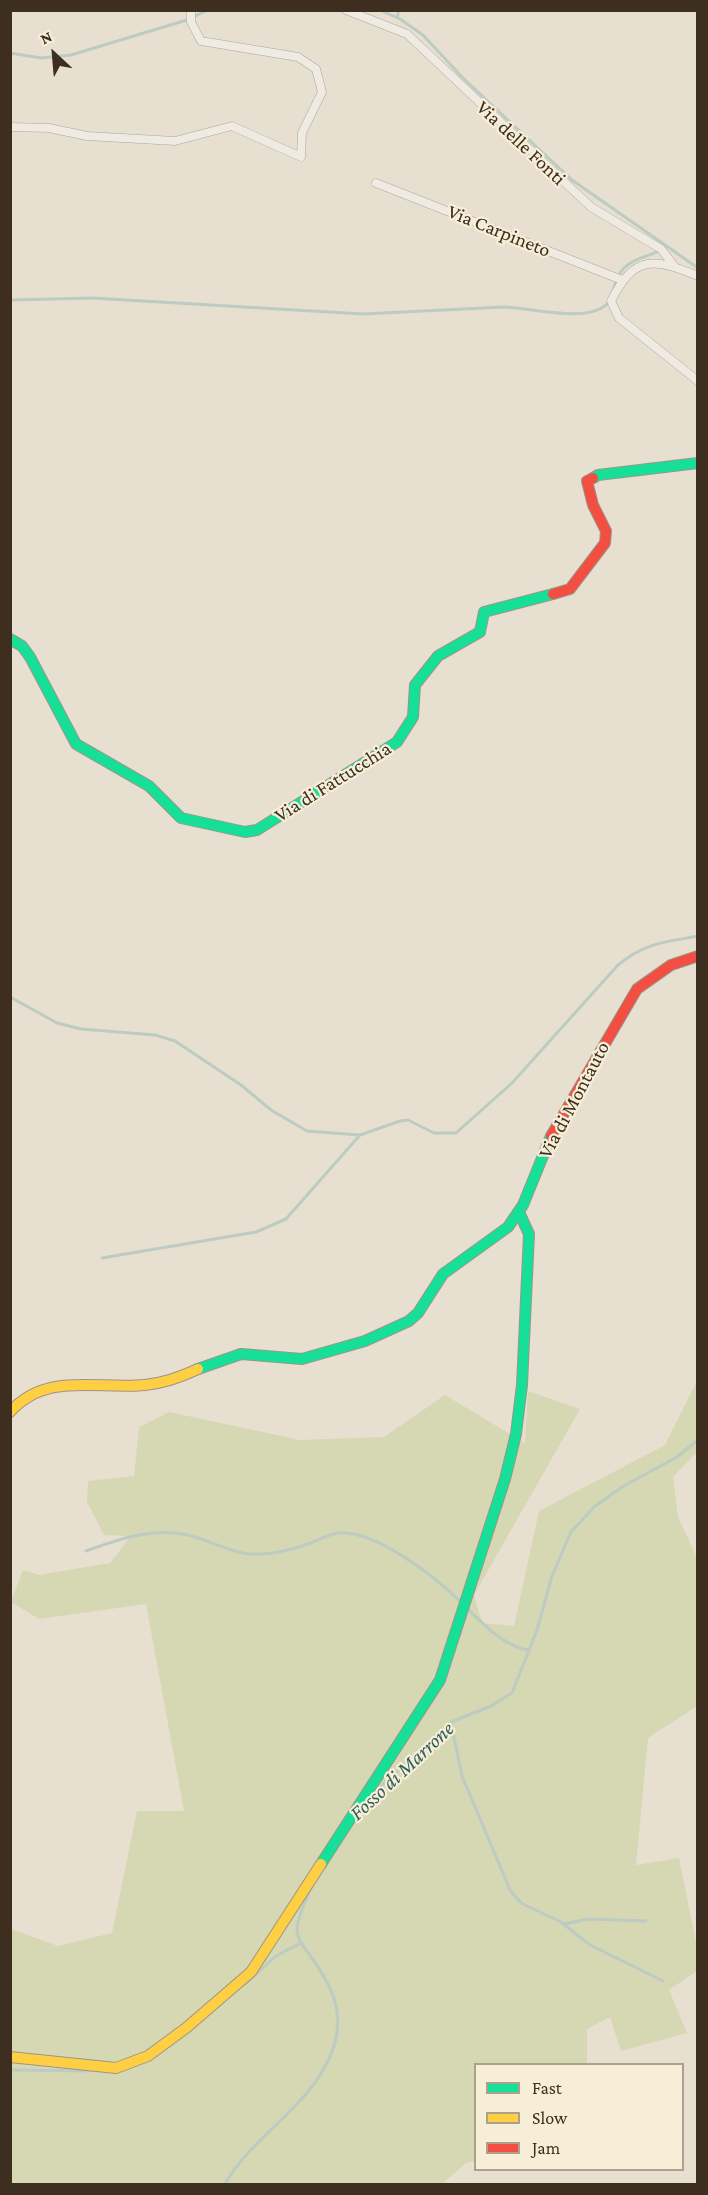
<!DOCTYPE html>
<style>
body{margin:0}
#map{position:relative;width:708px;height:2195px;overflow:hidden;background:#e7e0d1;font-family:"Crimson Pro",serif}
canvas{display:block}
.frame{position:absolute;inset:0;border:12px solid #3d2e20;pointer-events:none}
.legend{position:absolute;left:474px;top:2063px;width:210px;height:108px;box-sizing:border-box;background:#f7eed8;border:2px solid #ada18e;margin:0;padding:8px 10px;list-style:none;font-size:18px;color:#3d2e20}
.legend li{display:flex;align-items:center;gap:12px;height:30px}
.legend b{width:30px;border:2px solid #ada18e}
.north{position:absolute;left:24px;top:24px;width:60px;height:60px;-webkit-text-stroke:4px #f7eed8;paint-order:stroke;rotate:334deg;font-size:16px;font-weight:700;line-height:24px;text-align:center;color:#3d2e20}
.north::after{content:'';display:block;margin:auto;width:21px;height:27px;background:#3d2e20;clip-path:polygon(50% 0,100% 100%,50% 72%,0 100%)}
</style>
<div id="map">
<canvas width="708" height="2195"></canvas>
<div class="frame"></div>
<ul class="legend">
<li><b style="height:8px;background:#16e098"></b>Fast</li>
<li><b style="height:8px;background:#ffcf43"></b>Slow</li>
<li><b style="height:8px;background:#f24e42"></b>Jam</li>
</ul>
<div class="north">N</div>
</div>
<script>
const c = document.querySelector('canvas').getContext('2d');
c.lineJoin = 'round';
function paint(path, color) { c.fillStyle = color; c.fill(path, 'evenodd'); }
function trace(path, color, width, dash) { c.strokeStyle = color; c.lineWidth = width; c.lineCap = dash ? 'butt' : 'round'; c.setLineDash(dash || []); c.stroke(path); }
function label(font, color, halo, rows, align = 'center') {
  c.font = font + ' "Crimson Pro",serif'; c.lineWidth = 4.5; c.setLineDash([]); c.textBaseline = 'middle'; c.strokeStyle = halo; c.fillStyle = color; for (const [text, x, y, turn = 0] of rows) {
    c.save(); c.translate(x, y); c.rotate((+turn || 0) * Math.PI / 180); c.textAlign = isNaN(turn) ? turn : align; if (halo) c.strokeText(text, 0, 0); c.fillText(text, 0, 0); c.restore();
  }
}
paint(new Path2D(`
 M697,1381V1452L673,1477L678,1517L697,1558V1706L648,1738L636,1865L679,1858L697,1948V1971L669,1990L687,2033L621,2051L610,2017L587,2029V2064H476L475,2161L466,2163L442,2184H11V1929L58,1946L112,1933L137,1811H184L146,1604L39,1619L11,1602L23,1570L39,1575L110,1563L131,1536L104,1535L87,1502L88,1481L134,1476L139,1427L169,1412L300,1440L384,1437L445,1395L525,1443L528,1391L580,1409L474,1595L482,1623L514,1626L539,1511L665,1445Z`), '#d6d7b3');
trace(new Path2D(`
 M380,10L400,19L423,35L462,77L572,180L698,268
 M397,18L399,10
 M10,53L41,58L71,55L190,19L207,10
 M11,300L92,298L363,314L503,307C528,307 587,324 607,304C616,293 613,278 625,267C637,256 654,256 666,247
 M10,997L57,1023L81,1029L155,1035L175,1041L241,1085L271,1110L307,1131L360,1135L400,1121L408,1120L434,1133H456L512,1083L618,965C644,943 665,942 698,936
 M102,1258L256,1232L286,1219L360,1135
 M86,1551C119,1539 153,1527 188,1535C209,1540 229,1552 249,1554C269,1555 289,1551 308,1544C317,1541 328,1534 338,1533C375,1529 438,1579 463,1604
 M467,1608C483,1624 506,1648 529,1650
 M451,1723L462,1776L510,1890L521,1903L561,1922L590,1945L663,1981
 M370,1796L451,1722L491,1706L512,1693L537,1630L552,1576L571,1532L594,1507L622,1487L677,1457L698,1440
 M564,1924L589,1919L646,1921
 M245,1984L276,1956L301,1943
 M10,2070L90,2071
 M225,2184C254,2133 315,2105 334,2046C345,2009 330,1983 309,1954C304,1947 297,1939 297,1930C297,1917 307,1898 312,1886`), '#bcccc2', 3);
const street = new Path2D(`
 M346,10L407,34L591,207L661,249L675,267
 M10,127L49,128L87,136L175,141L232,126L301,157L302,133L322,92L316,69L298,57L201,41L191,22V10
 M376,183L622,280
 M698,276C653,258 635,254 611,301L619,318L698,381`);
const fast = new Path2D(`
 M593,478L598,475L698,463
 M10,639L22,646L30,657L76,744L149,786L181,818L245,832L257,830L397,742L413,717L415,685L438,656L480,632L484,612L553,594
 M198,1369L241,1354L302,1359L365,1341L409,1321L418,1313L443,1274L508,1227L523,1205L551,1136
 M321,1864L440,1680L505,1479L516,1434L522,1385L529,1234L519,1212`);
const slow = new Path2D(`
 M10,1412C47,1371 98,1390 145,1385C165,1383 181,1377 198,1369
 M10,2057L116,2068L148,2056L186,2028L251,1972L321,1864`);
const jam = new Path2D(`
 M553,594L570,589L605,543L606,531L593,505L587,481L593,478
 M551,1136L637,989L671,965L698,956`);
trace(street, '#ada599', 9);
trace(fast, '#9c958a', 12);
trace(slow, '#9c958a', 12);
trace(jam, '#9c958a', 12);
trace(street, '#efebe3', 8);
trace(fast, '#16e098', 10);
trace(slow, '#ffcf43', 10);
trace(jam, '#f24e42', 10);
label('20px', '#3d2e20', '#f7eed8', [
 ["Via delle Fonti",521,143,43],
 ["Via Carpineto",499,231,22],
 ["Via di Fattucchia",333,782,-32],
 ["Via di Montauto",574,1100,-62]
]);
label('italic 21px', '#2f5d5a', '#f7eed8', [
 ["Fosso di Marrone",402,1771,-43]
]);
</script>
